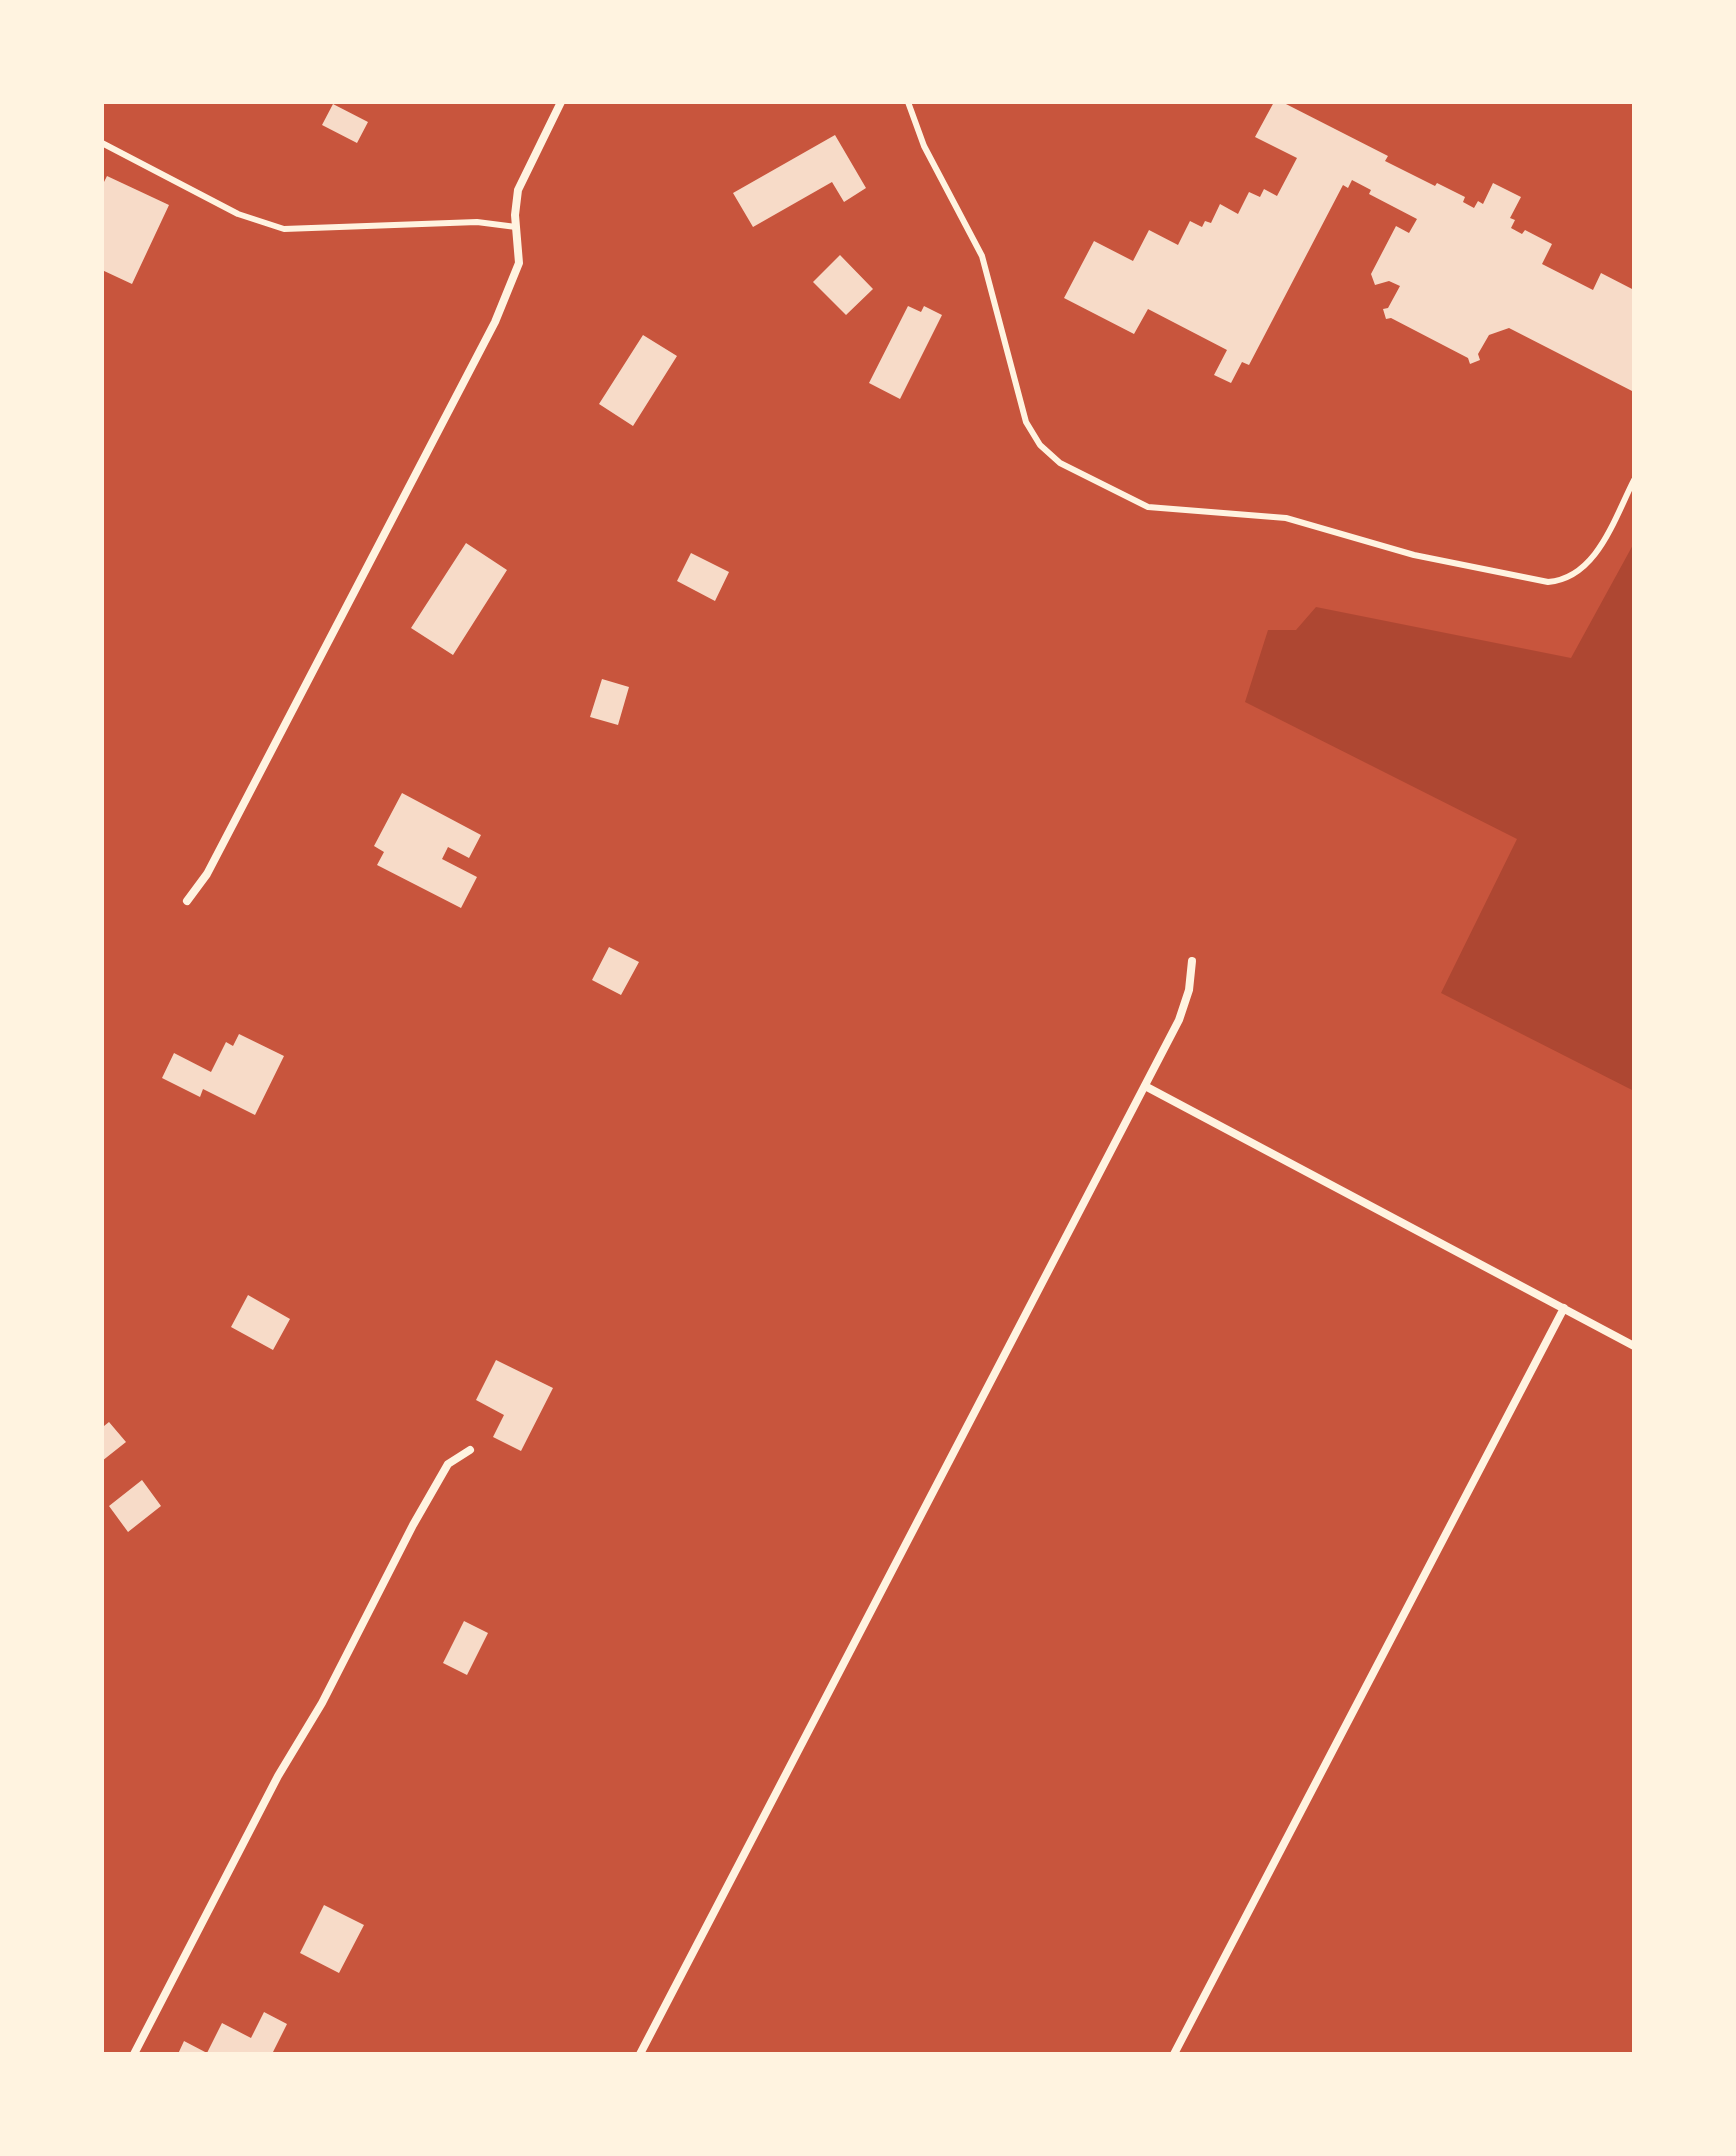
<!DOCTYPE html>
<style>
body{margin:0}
#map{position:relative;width:1736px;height:2156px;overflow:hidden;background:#c8553d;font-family:Mulish,sans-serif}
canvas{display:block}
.frame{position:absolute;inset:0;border:104px solid #fff3e0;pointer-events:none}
</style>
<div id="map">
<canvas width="1736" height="2156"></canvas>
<div class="frame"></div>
</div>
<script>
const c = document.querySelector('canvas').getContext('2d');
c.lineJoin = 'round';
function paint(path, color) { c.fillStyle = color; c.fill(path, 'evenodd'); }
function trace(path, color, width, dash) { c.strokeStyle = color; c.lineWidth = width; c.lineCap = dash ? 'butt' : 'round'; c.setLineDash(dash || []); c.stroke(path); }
paint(new Path2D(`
 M1634,543V1091L1441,993L1517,839L1245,702L1268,630H1296L1316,607L1571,658Z`), '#ae4732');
paint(new Path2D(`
 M1274,102H1282L1388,156L1385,161L1435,186L1437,183L1465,197L1463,202L1474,208L1478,201L1483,204L1493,183L1521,197L1510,218L1515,220L1511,228L1522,234L1525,230L1552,244L1542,264L1593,290L1601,273L1634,290V392L1509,328L1489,335L1478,354L1480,360L1470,364L1468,358L1391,318L1386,319L1383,309L1388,308L1400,286L1389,281L1375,285L1371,274L1396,226L1409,233L1417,219L1369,194L1371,190L1352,180L1348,188L1343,185L1249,365L1242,362L1231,383L1214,375L1227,350L1148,309L1134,334L1064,298L1094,241L1133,261L1149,230L1178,245L1190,221L1202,227L1205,221L1211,223L1220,204L1238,214L1249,192L1260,197L1264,189L1277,196L1297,158L1255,137Z
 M333,104L368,122L357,143L322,125Z
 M835,135L866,188L844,202L832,182L753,227L733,193Z
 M107,176L169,205L132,284L102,270V186Z
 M840,255L873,289L846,315L813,282Z
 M908,306L921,312L924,306L942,315L900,399L869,383Z
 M643,335L677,356L633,426L599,404Z
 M466,543L507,570L453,655L411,628Z
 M691,553L729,572L715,601L677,581Z
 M602,679L629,687L618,725L590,717Z
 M402,793L481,835L469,858L448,847L442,859L477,877L461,908L377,865L384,852L374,846Z
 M609,947L639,962L621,995L592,980Z
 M239,1034L284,1056L255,1115L203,1089L200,1097L162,1078L174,1053L211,1072L226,1042L233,1046Z
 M248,1295L290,1319L273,1350L231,1327Z
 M496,1360L553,1388L521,1451L493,1437L504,1415L476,1400Z
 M109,1422L126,1442L102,1461V1424L104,1426Z
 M142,1480L161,1506L128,1532L109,1506Z
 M464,1621L488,1633L467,1675L443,1663Z
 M324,1905L364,1925L339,1973L300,1953Z
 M264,2012L287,2024L272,2054H178L184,2041L207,2053L222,2023L251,2038Z`), '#f7dbc8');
trace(new Path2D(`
 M908,102L924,146L982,256L1026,422L1040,445L1060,463L1148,507L1286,518L1414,555L1548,582C1597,578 1614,519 1634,480
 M102,143L238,214L284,229L477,222L516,227`), '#fff3e0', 6);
trace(new Path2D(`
 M187,901L207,874L495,322L519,263L515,215L518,190L561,102
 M1145,1086L1634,1346
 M134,2054L278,1776L322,1703L413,1525L448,1464L470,1450
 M640,2054L1179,1020L1189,990L1192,961
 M1174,2054L1564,1308`), '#fff3e0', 8);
</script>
